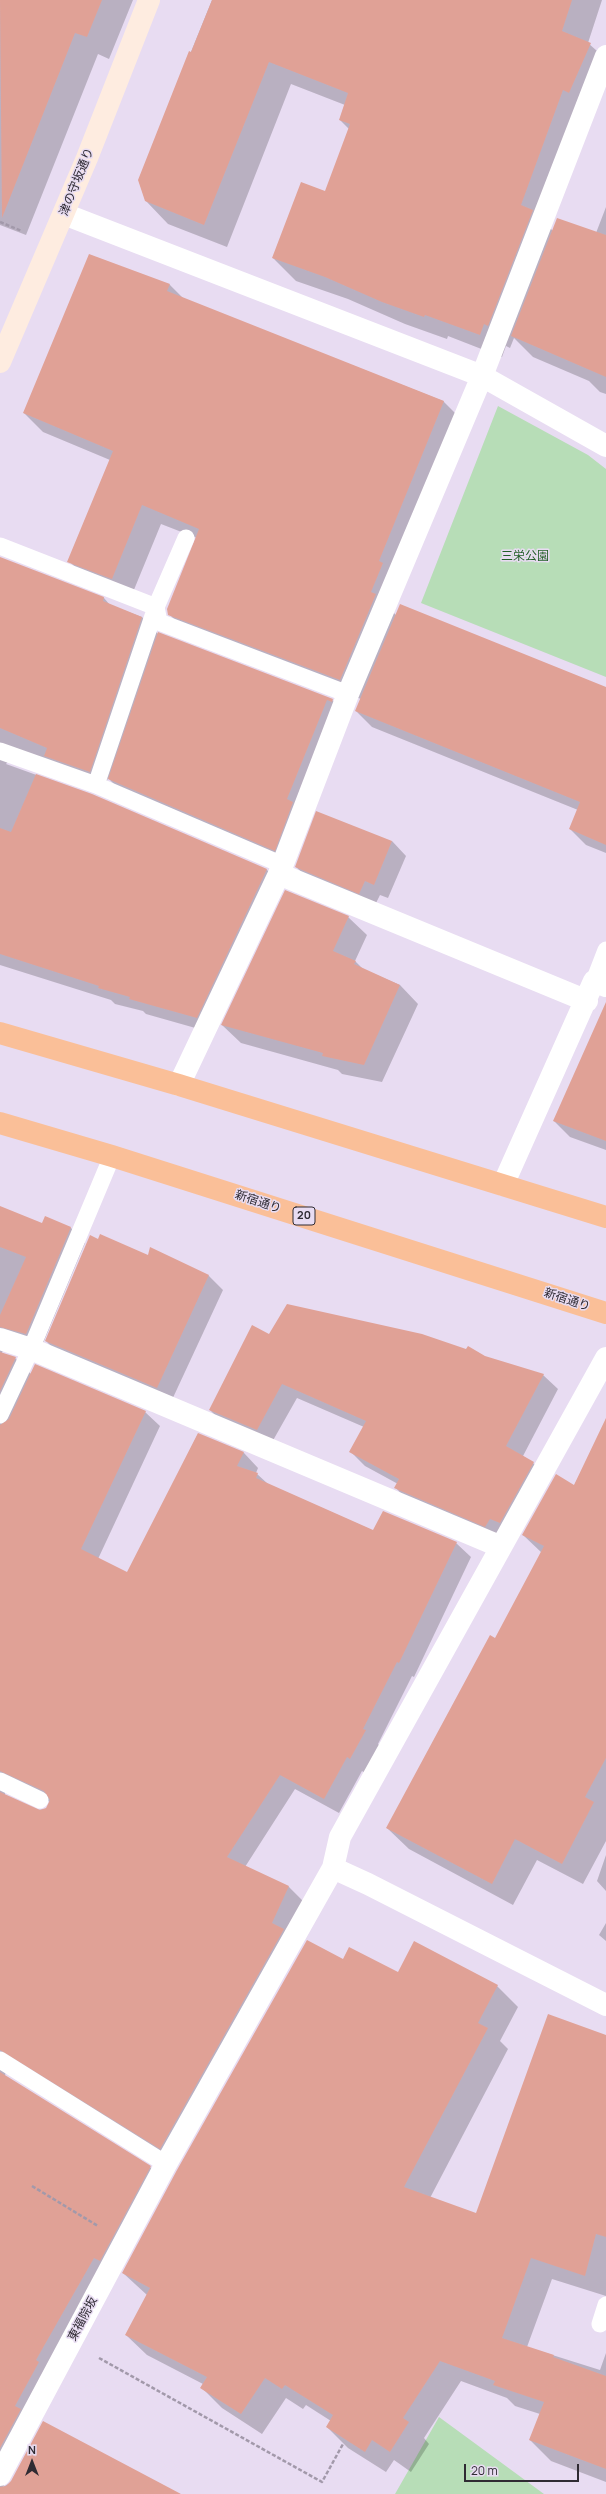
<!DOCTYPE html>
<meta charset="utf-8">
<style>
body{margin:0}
#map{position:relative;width:606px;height:2494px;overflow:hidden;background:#e8dcf2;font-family:Manrope,sans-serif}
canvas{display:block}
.north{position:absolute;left:12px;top:2442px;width:40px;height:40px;-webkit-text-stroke:3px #e8dcf2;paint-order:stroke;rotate:0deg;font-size:11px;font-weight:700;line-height:16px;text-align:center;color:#2f2b33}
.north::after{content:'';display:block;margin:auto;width:14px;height:18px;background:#2f2b33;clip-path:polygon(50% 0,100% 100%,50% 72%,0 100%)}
.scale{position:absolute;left:464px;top:2464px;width:115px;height:18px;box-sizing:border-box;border:2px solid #2f2b33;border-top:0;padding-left:5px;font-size:12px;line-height:14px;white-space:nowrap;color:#2f2b33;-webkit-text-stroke:3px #e8dcf2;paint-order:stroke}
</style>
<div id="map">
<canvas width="606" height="2494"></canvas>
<div class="north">N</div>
<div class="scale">20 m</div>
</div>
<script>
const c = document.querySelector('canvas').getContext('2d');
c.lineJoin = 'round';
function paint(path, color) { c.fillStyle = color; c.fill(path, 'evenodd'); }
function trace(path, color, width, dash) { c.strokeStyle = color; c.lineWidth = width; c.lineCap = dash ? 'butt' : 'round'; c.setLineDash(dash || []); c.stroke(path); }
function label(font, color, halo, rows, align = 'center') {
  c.font = font + ' Manrope,"Noto Sans JP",sans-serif'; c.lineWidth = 3; c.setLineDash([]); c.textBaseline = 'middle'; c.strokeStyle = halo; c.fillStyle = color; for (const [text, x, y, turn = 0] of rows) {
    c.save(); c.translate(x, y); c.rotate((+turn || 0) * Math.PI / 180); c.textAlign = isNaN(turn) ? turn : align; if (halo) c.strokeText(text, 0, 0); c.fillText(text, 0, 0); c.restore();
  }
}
paint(new Path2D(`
 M498,406L588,455L606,469V677L421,603Z
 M439,2417L544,2494H395Z`), '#b7ddb7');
paint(new Path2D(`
 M0,0H133L109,59L98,54L26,235L0,225Z
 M212,0H602L588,43L606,59L545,223L553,231L596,233L606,207V394L600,392L589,381L533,357L514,338L510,348L506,346L502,357L448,336L447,339L405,324L348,299L296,281L273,258L326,193L349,129L340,120L345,105L291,84L227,247L168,224L146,201L139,180Z
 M90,255L170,285L184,299L443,401L462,420L391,610L396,615L606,689V853L586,845L570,829L578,810L372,727L356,711L361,699L188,633L169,614L197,538L161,524L131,597L88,580L69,561L110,460L43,432L24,413Z
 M0,558L104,598L110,605L142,617L158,634L332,700L346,713L288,864L123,793L108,778L105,787L10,759L6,764L92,795L267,870L282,886L213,1033L146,1014L143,1011L115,1004L111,1000L0,965Z
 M392,841L406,856L388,898L380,895L374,907L311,881L296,867Z
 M286,891L348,917L367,935L355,961L363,969L400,985L418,1004L382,1082L342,1074L338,1070L241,1043L222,1025Z
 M606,1004V1150L570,1137L554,1121Z
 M0,1207L43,1224L46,1217L71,1228L85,1243L41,1348L3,1350L2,1353L15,1358L31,1374L145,1412L160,1426L98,1559L128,1573L198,1434L244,1453L258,1468L256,1473L268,1484L374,1531L456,1543L471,1557L414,1677L412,1676L378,1744L380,1746L365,1773L362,1771L339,1813L295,1789L245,1867L289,1887L303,1901L175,2163L6,2070L5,2076L150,2167L165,2182L3,2487L12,2482L174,2494L0,2493ZM19,1786L50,1802L47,1809L36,1810L5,1795V1792Z
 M151,1249L209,1276L223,1290L171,1402L60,1355L46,1341L148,1257Z
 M270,1336L485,1357L543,1375L558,1389L523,1456L533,1463L548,1477L500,1541L410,1503L396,1488L398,1484L365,1466L350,1451L364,1427L297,1398L271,1444L225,1425L210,1410Z
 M606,1421V1841L583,1884L537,1860L513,1905L409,1849L387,1828L496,1639L542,1553L523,1535L574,1486Z
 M606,1855V1891L597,1881Z
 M606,1923V1941L599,1935Z
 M343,1960L399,1974L497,1986L518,2007L500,2041L508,2049L430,2198L477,2214L606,2040V2296L552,2279L527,2347L600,2370L606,2353V2482L551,2461L530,2440L540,2414L515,2406L507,2398L461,2381L424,2438L429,2444L411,2472L394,2460L386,2472L348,2448L327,2427L331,2421L306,2405L303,2409L286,2398L262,2434L222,2408L201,2387L203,2384L147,2355L126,2335L147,2295L123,2273Z`), '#0003');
paint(new Path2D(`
 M0,0H102L87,37L75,33L2,218Z
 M212,0H572L562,31L591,43L569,93L563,90L521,205L533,210L488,326L484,324L480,335L425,315L424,317L382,302L325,277L272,258L301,182L325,191L350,124L339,120L348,93L269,62L204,225L145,201L138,180L189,51L191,52Z
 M557,218L606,235V377L511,336Z
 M89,254L170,284L167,291L444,401L379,561L383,563L371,592L376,594L340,680L168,615L167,609L199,529L142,505L112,579L67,562L113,451L23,413Z
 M0,557L104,597L103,601L142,617L90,772L44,756L47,748L0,728Z
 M400,604L606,687V845L569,829L580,802L355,711Z
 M158,632L333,699L332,702L327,700L287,799L293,802L275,851L108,779Z
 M36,774L92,794L267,869L197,1018L129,999L130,997L98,988L99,986L0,954V828L11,832Z
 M316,811L392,841L374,885L365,881L359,894L295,867Z
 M285,890L349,916L333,951L356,961L354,964L400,985L364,1065L322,1056L323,1053L221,1025Z
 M606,1002V1141L553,1121Z
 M0,1206L42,1223L45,1216L71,1227L26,1334L0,1327V1315L26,1257L0,1247Z
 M100,1234L148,1255L150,1247L209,1275L157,1388L45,1341L90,1235L98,1239Z
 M287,1304L422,1334L466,1349L468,1346L485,1356L544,1374L506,1446L534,1462L500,1523L490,1519L485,1527L394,1488L399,1479L349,1452L366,1421L282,1384L257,1430L209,1410L252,1325L269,1334Z
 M0,1352L16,1357L0,1391Z
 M35,1364L146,1411L81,1549L127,1572L198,1433L244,1452L237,1466L258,1473L256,1478L373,1530L383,1511L457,1542L399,1663L397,1662L363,1729L366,1730L350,1759L347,1757L324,1799L280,1775L227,1857L289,1886L272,1923L284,1929L160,2149L0,2050V1792L40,1810L46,1808L50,1800L44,1791L0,1771V1425L9,1419Z
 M606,1418V1758L585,1797L594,1802L562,1864L515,1839L492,1884L386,1828L490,1635L495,1638L544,1546L522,1535L556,1474L574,1485Z
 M307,1940L343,1959L349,1947L398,1972L414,1941L498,1985L478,2023L488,2028L404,2187L476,2213L548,2014L606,2035V2237L596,2234L585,2276L531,2258L502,2338L554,2355L553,2357L606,2376V2469L529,2440L544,2402L493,2385L495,2381L440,2361L403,2418L409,2422L390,2452L372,2440L365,2452L326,2427L333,2415L285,2385L282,2389L265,2378L241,2414L200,2388L207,2377L125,2335L150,2288L122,2273L177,2170Z
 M0,2072L151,2166L100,2261L94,2258L36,2360L39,2362L15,2406L21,2409L0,2448Z
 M43,2421L181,2494H0V2487L6,2486L11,2481Z`), '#e0a196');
trace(new Path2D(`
 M0,222L22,231
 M32,2186L98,2226
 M99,2358L322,2482L343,2444`), '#a299aa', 2.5, [4, 2]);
trace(new Path2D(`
 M186,538L156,607L159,622L348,694
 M0,546L156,607L96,785L0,751
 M96,785L283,865
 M594,981L606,950
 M0,1415L31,1349L112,1156
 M0,1781L40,1800
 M0,2060L166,2164
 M600,2324L606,2305`), '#fff', 17);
trace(new Path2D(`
 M64,214L482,376L606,446
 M279,874L587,1001
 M179,1085L279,874L348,694L482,376L606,56
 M503,1185L594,981L606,986
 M0,1339L31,1349L499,1546
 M333,1868L368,1884L606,2005
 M0,2475L166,2164L333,1868L340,1837L606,1358`), '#fff', 22);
trace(new Path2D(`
 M0,362L87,158L149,0`), '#feece0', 22);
trace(new Path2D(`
 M0,1033L179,1085L606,1217
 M0,1123L112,1156L606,1313`), '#fabf98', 22);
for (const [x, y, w] of [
 [304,1216,22]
]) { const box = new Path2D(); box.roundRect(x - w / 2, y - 9, w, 18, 3); c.fillStyle = '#e8dcf2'; c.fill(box); trace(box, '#2f2b33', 1); }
label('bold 11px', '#2f2b33', null, [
 ["20",304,1216]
]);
label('12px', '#2f2b33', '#e8dcf2', [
 ["津の守坂通り",77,182,-68],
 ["新宿通り",258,1202,18],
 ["新宿通り",567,1300,18],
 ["東福院坂",83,2319,-62]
]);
label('12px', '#236029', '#e8dcf2', [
 ["三栄公園",525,557]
]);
</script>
